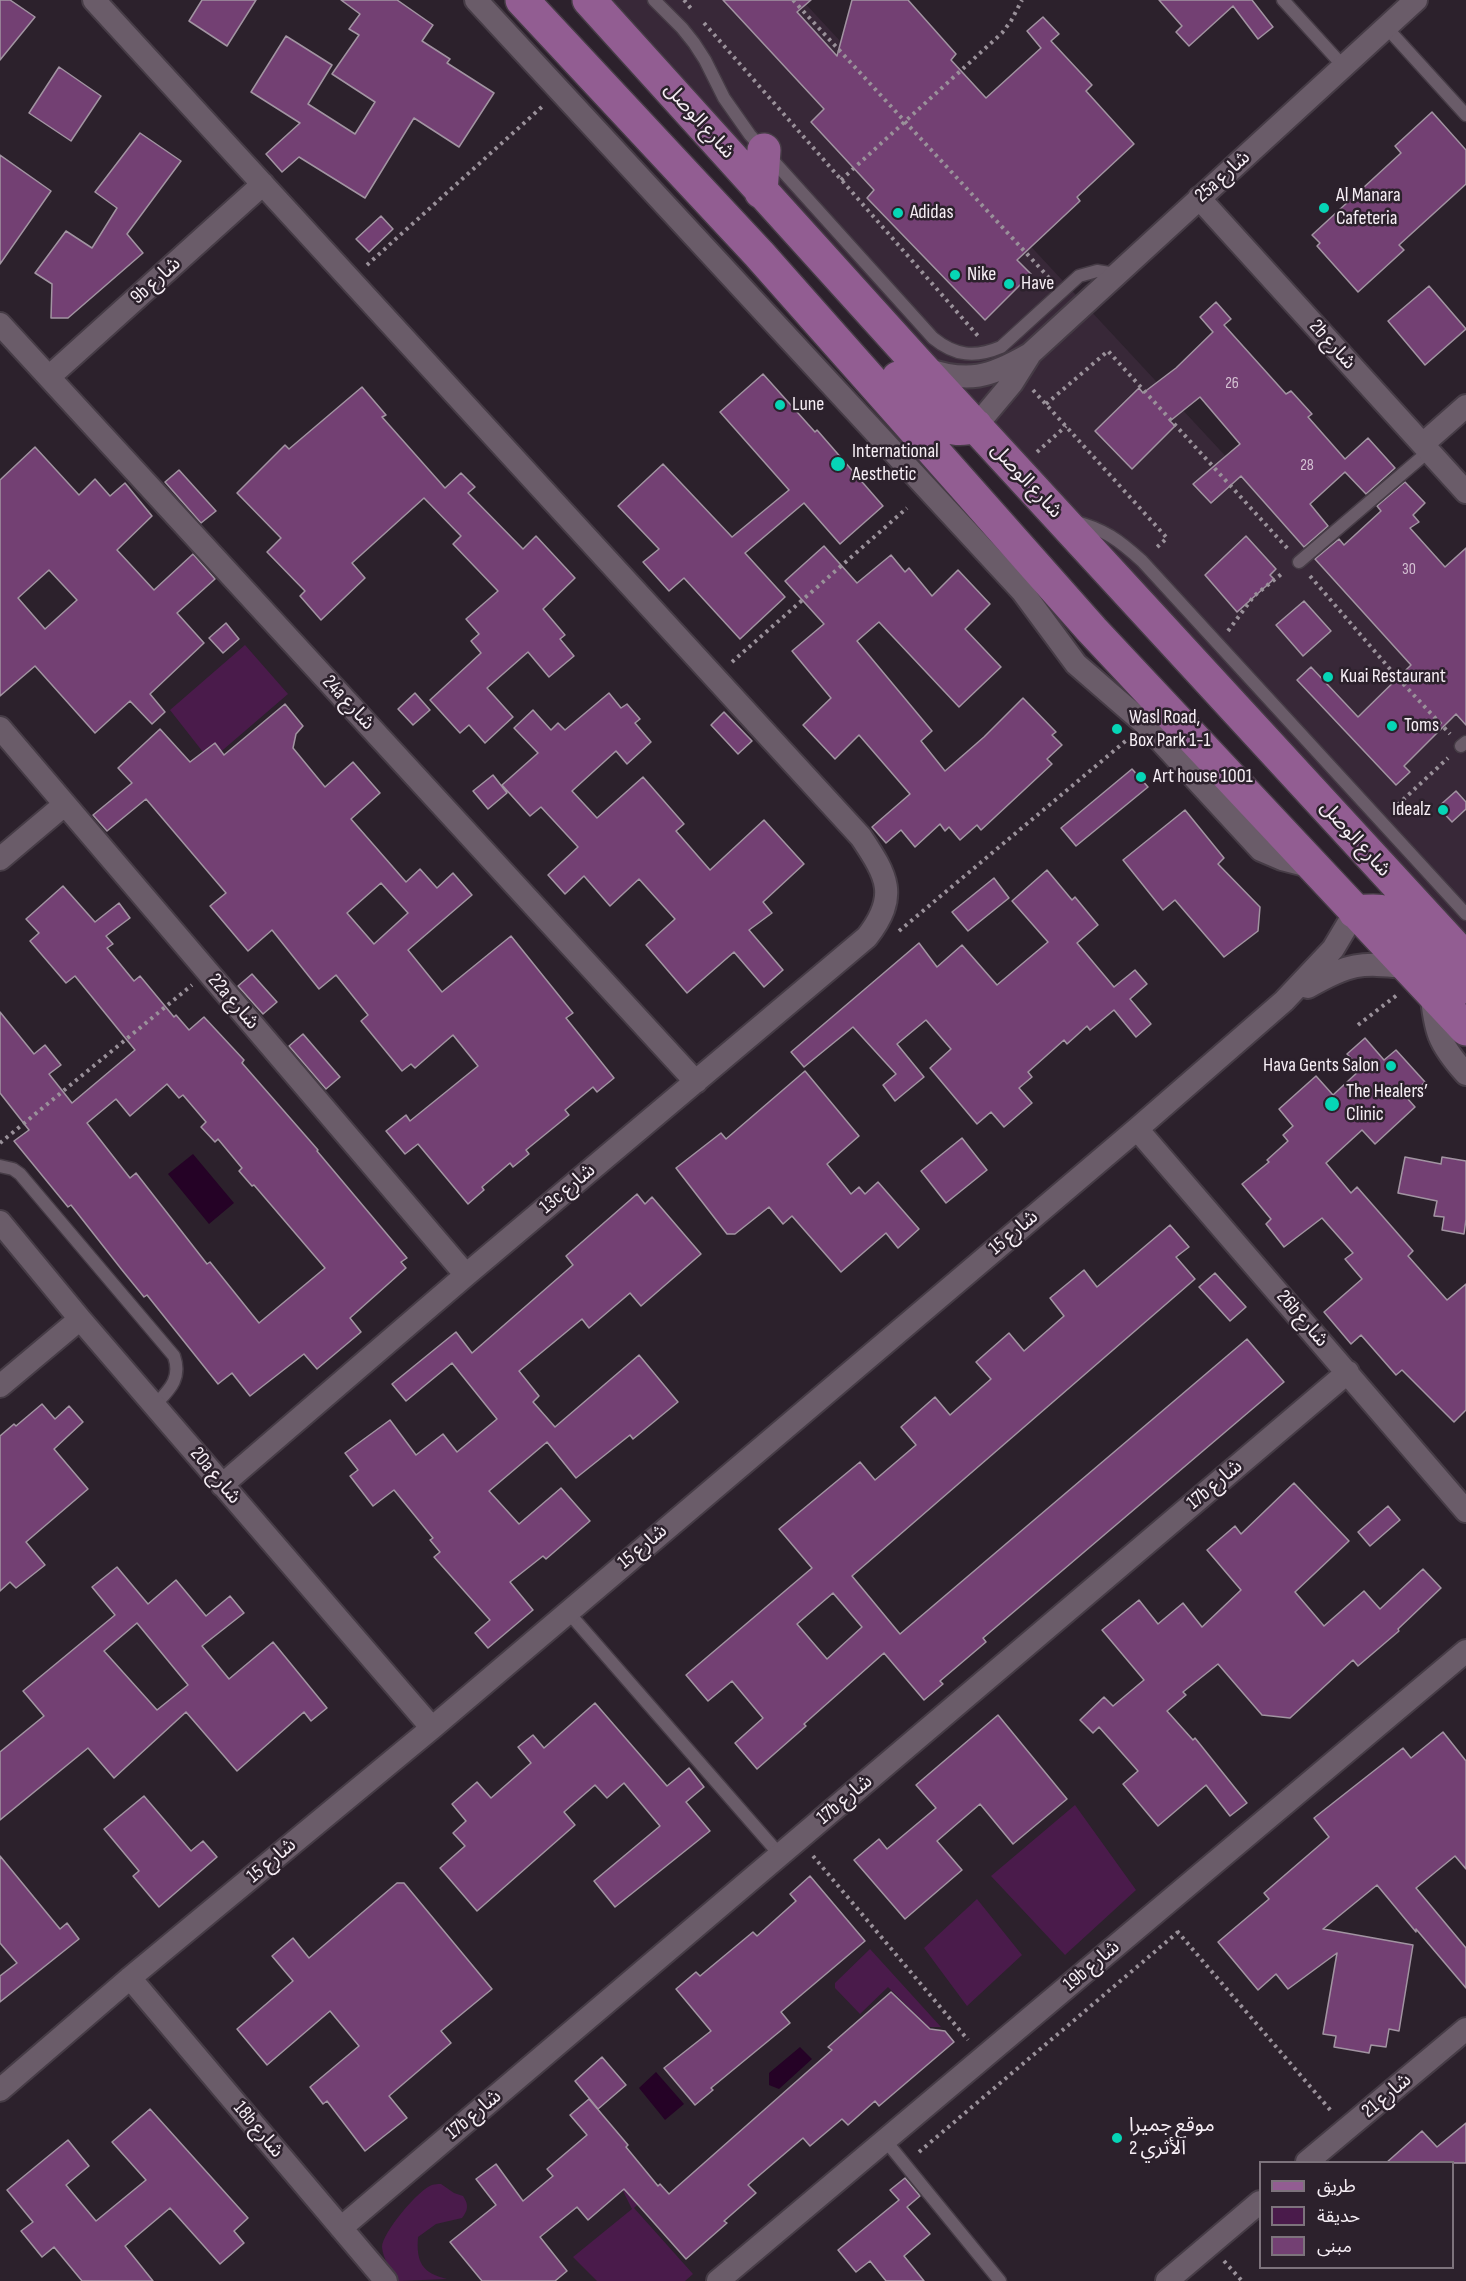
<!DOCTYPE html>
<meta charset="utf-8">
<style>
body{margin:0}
#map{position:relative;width:1466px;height:2281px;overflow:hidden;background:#2c212c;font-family:"Sofia Sans Condensed","Noto Sans Arabic",sans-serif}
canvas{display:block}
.legend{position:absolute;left:1259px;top:2161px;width:195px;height:108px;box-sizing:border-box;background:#2c212c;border:2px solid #7d737c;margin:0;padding:8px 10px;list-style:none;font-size:18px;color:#f6eef5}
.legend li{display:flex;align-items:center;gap:12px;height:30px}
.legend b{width:30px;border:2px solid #7d737c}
</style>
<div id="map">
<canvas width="1466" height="2281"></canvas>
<ul class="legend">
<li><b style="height:8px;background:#925d92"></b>طريق</li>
<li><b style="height:16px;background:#4a1b4b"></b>حديقة</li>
<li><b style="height:16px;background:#734073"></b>مبنى</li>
</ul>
</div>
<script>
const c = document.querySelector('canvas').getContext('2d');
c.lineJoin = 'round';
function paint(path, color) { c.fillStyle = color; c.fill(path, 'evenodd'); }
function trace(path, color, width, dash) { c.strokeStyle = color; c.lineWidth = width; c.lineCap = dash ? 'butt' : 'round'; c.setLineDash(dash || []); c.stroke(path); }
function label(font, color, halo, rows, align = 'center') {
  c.font = font + ' "Sofia Sans Condensed","Noto Sans Arabic",sans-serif'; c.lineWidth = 5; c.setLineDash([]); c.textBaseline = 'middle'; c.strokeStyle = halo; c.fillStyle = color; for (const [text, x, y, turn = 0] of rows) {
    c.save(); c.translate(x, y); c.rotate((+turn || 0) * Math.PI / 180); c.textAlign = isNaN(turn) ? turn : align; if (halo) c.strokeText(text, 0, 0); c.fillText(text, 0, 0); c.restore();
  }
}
paint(new Path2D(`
 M585,0H802L1466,715V961Z`), '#382838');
paint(new Path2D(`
 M245,645L288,694L210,761L170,710Z
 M1075,1805L1136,1890L1065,1955L991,1876Z
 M977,1899L1022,1955L967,2006L924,1948Z
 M870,1949L941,2027H928L888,1987L860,2014L835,1988V1983Z
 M619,2183L645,2197L634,2208L693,2274L685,2281H597L573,2257L632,2209Z
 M441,2184L454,2193L463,2196C469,2205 468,2210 462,2218L436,2224L418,2237C416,2262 422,2273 447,2279L398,2281C391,2271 383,2259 382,2247C382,2233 419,2189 432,2185C435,2184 438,2184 441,2184Z`), '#4a1b4b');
paint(new Path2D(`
 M193,1154L234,1203L209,1224L168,1174Z
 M800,2047L812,2059L779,2089L769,2085V2073Z
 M656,2072L684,2104L665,2120L639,2088Z`), '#250226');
const building = new Path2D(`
 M0,0H10L35,17L0,60Z
 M202,0H256L227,46L189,21Z
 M341,0H397L433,25L422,41L450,59L447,63L494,93L459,147L414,118L365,198L299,157L282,172L266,154L300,123L251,92L286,36L332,65L308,104L355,134L375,102L332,74L359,35L349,29L360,14Z
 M723,0H811L797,12L837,56L852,0H908L956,54L951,60L986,98L1041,48L1027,31L1043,17L1059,34L1051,41L1092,85L1086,91L1134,144L1077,197L1080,201L1017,260L1031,274L985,320L867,198L874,190L811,122L824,109Z
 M1159,0H1252L1273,27L1258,39L1233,6L1189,46L1176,32L1182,26Z
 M59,67L101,96L71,141L29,113Z
 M1432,112L1466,150V184L1399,245L1404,250L1358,292L1317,246L1320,243L1312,235L1401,153L1395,146Z
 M140,133L181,161L127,234L143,253L68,318H51L52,284L35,273L66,231L92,248L117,208L95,192Z
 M0,155L51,191L0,264Z
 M381,216L393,229L369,252L356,239Z
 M1429,286L1466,329L1425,365L1388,321Z
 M1216,302L1231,319L1224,325L1286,394L1291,391L1312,414L1308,417L1345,459L1368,438L1395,468L1366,494L1345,472L1310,504L1328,526L1304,547L1241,476L1211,503L1193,484L1240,444L1200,397L1170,421L1175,426L1132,469L1095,431L1139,388L1143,393L1176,368L1213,332L1200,317Z
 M763,374L815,432L817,430L883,506L840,544L804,503L745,553L785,597L740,639L684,578L669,591L643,562L659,549L618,506L663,464L732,537L789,490L720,412Z
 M362,387L386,415L382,417L445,488L461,473L475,487L468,493L523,549L536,536L575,578L543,609L565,635L560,639L574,656L549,677L528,652L487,688L513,717L485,743L469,725L460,733L430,700L481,653L471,641L479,634L466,619L498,591L453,544L461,536L424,498L352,563L365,578L321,620L300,596L305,591L267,552L281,538L237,493L285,445L289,449Z
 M35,447L79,495L95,479L110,496L125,483L152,516L117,550L154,590L193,554L215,579L177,613L204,643L150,694L165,712L152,724L130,701L95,733L35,666L0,696V480ZM49,570L77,600L45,629L18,598Z
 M179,470L216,511L201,523L165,482Z
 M1405,482L1425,503L1413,515L1419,522L1410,528L1445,567L1466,548V725L1456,714L1404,766L1410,772L1396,785L1297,680L1311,667L1358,717L1411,665L1315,559L1339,539L1344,545L1381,511L1377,506Z
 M1246,536L1276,569L1270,575L1274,579L1237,612L1205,575Z
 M824,546L857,583L891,555L905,572L909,568L932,596L958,570L990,604L965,629L1001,667L959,707L879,622L857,641L932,731L921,741L945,771L984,737L1023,698L1056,732L1052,735L1062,745L1047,759L1052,764L981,830L977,825L960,840L949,827L945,831L940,824L915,847L901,830L886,843L872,827L910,794L859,735L835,759L803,725L831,698L792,651L824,624L785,581Z
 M1304,601L1331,631L1303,656L1276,625Z
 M226,623L239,639L223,653L209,638Z
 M415,693L430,710L413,725L398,709Z
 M609,693L621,708L627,704L640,719L635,723L651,742L627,764L616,751L572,791L597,818L643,777L684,824L676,831L710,870L764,820L804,864L763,902L772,913L749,930L783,970L764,987L734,952L687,993L646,945L675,919L639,879L610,906L584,876L565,894L548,875L578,847L541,807L530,816L502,785L538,753L514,728L533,710L551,730L558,723L565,730Z
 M285,704L303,726L296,734L293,748L325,787L353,762L380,793L351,819L406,882L420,869L437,888L453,873L472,895L408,950L442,992L511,936L573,1013L566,1018L614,1078L597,1092L593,1087L565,1110L569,1115L526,1150L529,1154L513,1167L510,1163L482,1187L484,1190L468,1204L418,1144L405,1154L386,1131L406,1115L410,1121L478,1066L453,1035L415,1068L411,1064L402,1071L361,1021L368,1015L336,975L319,989L272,930L248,951L210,906L226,893L146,799L107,831L93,815L132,783L118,768L160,729L190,762L215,743L224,755ZM381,883L408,913L374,944L347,913Z
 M724,712L752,741L738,754L711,725Z
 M1132,769L1148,787L1076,846L1061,828Z
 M493,775L507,793L488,809L473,791Z
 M1456,791L1466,802V809L1452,822L1438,807Z
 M1185,810L1224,858L1218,864L1260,907L1258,931L1224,957L1175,900L1163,910L1123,860Z
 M1047,870L1072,900L1075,897L1098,925L1077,943L1114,987L1135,970L1147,984L1130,999L1151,1024L1136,1037L1114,1010L1090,1030L1087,1026L1067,1044L1064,1040L1028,1072L1032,1077L1019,1088L1032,1103L1004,1127L991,1112L977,1124L930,1068L951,1049L926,1020L897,1044L924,1077L895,1101L883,1085L896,1074L853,1027L804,1067L791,1052L919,943L937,967L962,945L997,985L1048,942L1012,901Z
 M994,878L1009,898L968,931L952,912Z
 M63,886L95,922L119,903L130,918L106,936L113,944L107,948L134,981L140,976L174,1017L176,1015L189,1030L204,1017L244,1060L242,1063L318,1150L317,1151L407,1258L401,1262L406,1268L350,1318L361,1332L317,1369L304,1354L250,1396L232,1373L218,1384L147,1295L144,1297L122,1270L71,1205L68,1207L14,1141L29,1130L0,1093V1012L34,1054L45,1045L61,1065L49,1074L72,1103L135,1050L75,976L66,983L30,941L39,933L26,919ZM167,1084L179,1098L183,1095L206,1122L201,1127L215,1142L218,1139L242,1168L239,1171L252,1186L254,1185L325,1268L259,1323L210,1262L207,1264L136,1173L130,1178L87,1123L116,1099L130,1116Z
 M252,974L277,1002L263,1014L238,986Z
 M303,1034L340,1077L326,1089L289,1046Z
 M1365,1038L1384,1060L1396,1050L1425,1082L1407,1098L1415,1107L1375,1144L1362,1130L1326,1163L1351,1193L1357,1187L1413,1251L1408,1256L1447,1300L1466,1284V1410L1454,1422L1402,1370L1396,1375L1361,1335L1351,1344L1324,1312L1362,1279L1345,1259L1353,1253L1322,1218L1284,1247L1266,1224L1271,1219L1242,1184L1269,1162L1267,1160L1288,1141L1283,1135L1293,1126L1279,1109L1316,1076L1333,1095L1361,1069L1347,1054Z
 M805,1071L859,1136L827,1164L851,1194L859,1187L865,1194L878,1182L919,1229L898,1248L886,1233L841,1272L792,1216L783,1224L769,1207L735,1234H727L676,1168L721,1133L726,1139Z
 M962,1138L987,1170L946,1203L921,1171Z
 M1405,1157L1441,1164L1442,1157L1466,1161V1219L1464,1234L1442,1230L1444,1217L1434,1216L1437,1201L1398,1193Z
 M637,1194L645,1204L652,1197L701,1254L641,1306L630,1293L589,1328L582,1319L519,1371L539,1396L533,1402L555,1427L639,1355L678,1402L633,1439L630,1435L576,1478L547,1442L489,1491L519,1524L561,1488L590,1521L546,1559L543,1556L510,1582L533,1610L488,1648L475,1633L490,1620L434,1557L440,1552L430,1540L433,1538L394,1490L373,1506L350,1476L358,1470L345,1453L390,1420L416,1455L443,1434L457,1452L497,1419L452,1363L406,1401L392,1384L456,1332L472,1353L573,1265L566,1256Z
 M1170,1225L1189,1247L1176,1257L1195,1279L852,1576L900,1634L1247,1339L1284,1382L983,1638L986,1642L940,1681L943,1684L924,1700L884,1653L804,1724L806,1726L757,1769L735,1743L763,1718L732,1681L708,1701L686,1675L812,1568L779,1529L860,1462L875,1480L916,1445L901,1427L935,1397L950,1415L991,1379L976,1362L1009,1333L1024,1351L1064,1316L1050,1298L1084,1270L1097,1287ZM833,1593L862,1627L827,1659L797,1624Z
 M1215,1273L1246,1307L1230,1321L1199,1287Z
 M42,1404L55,1419L69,1406L83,1422L54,1449L88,1489L26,1542L45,1565L16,1588L10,1582L0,1591V1436L14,1424L16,1426Z
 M1294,1483L1349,1541L1295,1592L1324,1626L1364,1591L1380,1609L1423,1569L1441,1588L1398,1629L1399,1631L1358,1666L1353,1660L1290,1718L1262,1715L1218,1664L1183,1692L1186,1695L1167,1711L1193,1740L1195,1738L1247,1803L1230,1816L1206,1785L1158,1826L1123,1784L1138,1771L1099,1727L1093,1733L1080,1720L1104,1697L1113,1706L1144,1680L1102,1630L1139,1600L1158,1624L1183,1603L1202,1627L1241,1590L1207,1550L1235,1526L1241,1534Z
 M1388,1506L1400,1520L1370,1546L1358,1532Z
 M117,1567L148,1604L176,1580L206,1616L230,1596L244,1613L202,1646L229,1679L273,1642L327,1708L311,1721L304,1712L237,1771L186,1712L114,1778L88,1748L0,1820V1752L44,1716L23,1691L115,1615L92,1587ZM137,1623L188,1685L157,1710L104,1651Z
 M595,1703L667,1786L689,1768L704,1787L686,1802L710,1831L615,1907L594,1881L660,1826L624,1783L607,1798L595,1785L564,1812L575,1825L477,1911L440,1868L465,1846L453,1833L466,1821L452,1804L477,1782L491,1798L531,1763L518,1747L533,1735L544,1748Z
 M998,1715L1067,1799L1013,1844L980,1804L937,1841L962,1870L905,1919L854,1860L879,1839L887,1849L936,1808L916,1785Z
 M1443,1732L1466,1761V1869L1455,1856L1416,1888L1466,1948V1988L1416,1929V1932L1377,1885L1323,1929L1413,1945L1399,2031L1389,2029L1386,2047L1371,2045L1369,2053L1334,2047L1336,2036L1323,2034L1337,1953L1288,1989L1276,1974L1258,1990L1218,1942L1269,1899L1264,1893L1329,1837L1314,1818L1403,1748L1411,1758Z
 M144,1796L191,1851L203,1841L217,1857L159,1907L133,1876L139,1871L104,1829Z
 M0,1856L60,1929L67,1923L79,1939L0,2002V1976L17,1963L0,1943Z
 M810,1876L865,1941L781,2012L790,2023L711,2088L713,2090L695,2105L664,2068L711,2031L676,1989L696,1972L700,1976L753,1932L757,1936L796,1901L790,1894Z
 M397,1883H404L492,1989L441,2031L451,2043L389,2096L407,2118L365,2151L327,2101L323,2104L310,2087L359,2046L330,2011L267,2065L237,2029L293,1981L272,1956L293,1938L309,1958Z
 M891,1992L930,2029L945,2031L954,2042L879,2106L875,2101L848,2125L842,2119L810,2146L803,2138L748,2185L756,2193L724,2221L727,2223L686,2259L624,2189L588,2220L577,2207L540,2237L567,2271L555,2281H482L450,2242L496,2205L476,2179L496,2164L523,2201L553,2176L547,2169L587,2135L570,2115L589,2099L628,2145L626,2147L658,2186L660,2184L669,2194L832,2050L828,2047Z
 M602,2057L626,2085L598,2109L575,2081Z
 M150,2109L248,2218L234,2231L244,2243L220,2264L170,2208L125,2246L153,2281H82L54,2247L42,2257L21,2231L33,2222L7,2190L68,2140L89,2166L66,2185L96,2221L146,2180L112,2142Z
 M1466,2123V2163H1386L1422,2131L1437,2147Z
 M905,2178L920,2196L907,2207L930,2234L904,2256L924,2281H886L870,2261L856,2272L838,2250L899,2200L890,2190Z`);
paint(building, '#734073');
trace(building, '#a294a2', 1.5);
const service = new Path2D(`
 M654,0L682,28L694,43L705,60L724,98L750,135L933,338C955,356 975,358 1001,347L1079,276L1097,271L1116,274
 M1283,0L1344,67
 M1386,27L1466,115
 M1073,521C1104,529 1119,540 1142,561L1466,914
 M1299,562L1429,451
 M1461,746L1466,742
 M0,1166L13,1169L20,1174L174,1356C182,1379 169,1390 155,1405
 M568,1612L780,1855
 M885,2140L1000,2281`);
const minor = new Path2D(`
 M94,0L861,837C887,876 899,896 867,937L466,1275L222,1485
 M476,0L1022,591L1076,664L1145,724L1261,850L1282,859L1313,867
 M1199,198L1466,492
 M0,324L696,1082
 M923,368C968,384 990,377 1030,354L1416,0
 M49,377L263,184
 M976,426L1012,383L1029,356
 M1423,444L1466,406
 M0,728L466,1275
 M0,859L64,805
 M1308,987C1352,962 1359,963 1408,967
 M1431,990C1435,1031 1438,1043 1466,1074
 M1137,1129L1466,1511
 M0,1222L80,1319L432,1728
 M0,1386L80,1319
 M130,1978L386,2281
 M0,2090L130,1978L432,1728L1137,1129L1284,1001L1333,949L1355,912
 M1307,2162L1466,2029
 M341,2228L1348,1372
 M718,2281L1466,1651
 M1167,2281L1260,2202`);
const primary = new Path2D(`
 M522,0L759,254L1092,630L1466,1029
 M589,0L921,367L1466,959
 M761,192L764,150
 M898,378L939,422C952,430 962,430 976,426
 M1355,912C1374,910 1387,909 1404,921L1466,987`);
trace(service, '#463c46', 15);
trace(minor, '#463c46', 26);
trace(primary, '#463c46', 36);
trace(new Path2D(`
 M684,0L693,11
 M793,0L1051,280
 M704,23L978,336
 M841,180L1002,33L1011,21L1022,0
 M367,265L544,105
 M1033,390L1167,538L1154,550
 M1046,404L1108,351L1288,549
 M1037,452L1066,426
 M1310,576L1396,676L1450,734
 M1228,631L1254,596L1284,572
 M732,662L907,508
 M1392,810L1448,758
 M899,931L1128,739
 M1358,1025L1397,995
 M0,1143L192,985
 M813,1856L968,2040
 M1177,1931L1332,2112
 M919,2152L1178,1932
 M1224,2261L1242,2281`), '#9a919a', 4, [3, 4.5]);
trace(service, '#6a5c69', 12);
trace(minor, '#6a5c69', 22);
trace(primary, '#925d92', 33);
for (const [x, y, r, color] of [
 [1324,208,6,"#06d5b6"],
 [898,213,6,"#06d5b6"],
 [955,275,6,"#06d5b6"],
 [1009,284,6,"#06d5b6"],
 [780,405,6,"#06d5b6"],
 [838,464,8,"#06d5b6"],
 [1328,677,6,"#06d5b6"],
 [1392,726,6,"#06d5b6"],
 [1117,729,6,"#06d5b6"],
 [1141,777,6,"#06d5b6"],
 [1443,810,6,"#06d5b6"],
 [1391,1066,6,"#06d5b6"],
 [1332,1104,8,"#06d5b6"],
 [1117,2138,6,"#06d5b6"]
]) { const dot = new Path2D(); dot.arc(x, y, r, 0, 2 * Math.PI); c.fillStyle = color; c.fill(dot); trace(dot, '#2c212c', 2); }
label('16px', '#d5c2d4', null, [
 ["26",1232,384],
 ["28",1307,466],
 ["30",1409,570]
]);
label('20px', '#f6eef5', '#2c212c', [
 ["شارع الوصل",699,121,48],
 ["25a شارع",1223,177,-42],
 ["9b شارع",156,281,-42],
 ["2b شارع",1332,345,48],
 ["شارع الوصل",1026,481,47],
 ["24a شارع",348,703,47],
 ["شارع الوصل",1355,839,48],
 ["22a شارع",233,1002,49],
 ["13c شارع",568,1189,-40],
 ["شارع 15",1014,1233,-40],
 ["26b شارع",1302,1319,49],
 ["20a شارع",215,1476,50],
 ["17b شارع",1215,1485,-40],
 ["شارع 15",643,1547,-40],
 ["17b شارع",845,1800,-40],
 ["شارع 15",272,1861,-40],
 ["19b شارع",1092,1966,-40],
 ["شارع 21",1387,2096,-40],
 ["17b شارع",474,2115,-40],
 ["18b شارع",258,2130,50]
]);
label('20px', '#f6eef5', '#2c212c', [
 ["Al Manara",1336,196],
 ["Cafeteria",1336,219],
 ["Adidas",910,213],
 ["Nike",967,275],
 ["Have",1021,284],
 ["Lune",792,405],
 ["International",852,452],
 ["Aesthetic",852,475],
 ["Kuai Restaurant",1340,677],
 ["Wasl Road,",1129,718],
 ["Box Park 1-1",1129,741],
 ["Toms",1404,726],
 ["Art house 1001",1153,777],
 ["Idealz",1431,810,"right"],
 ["Hava Gents Salon",1379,1066,"right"],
 ["The Healers’",1346,1092],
 ["Clinic",1346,1115],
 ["موقع جميرا",1129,2126],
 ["2 الأثري",1129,2149]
], 'left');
</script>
